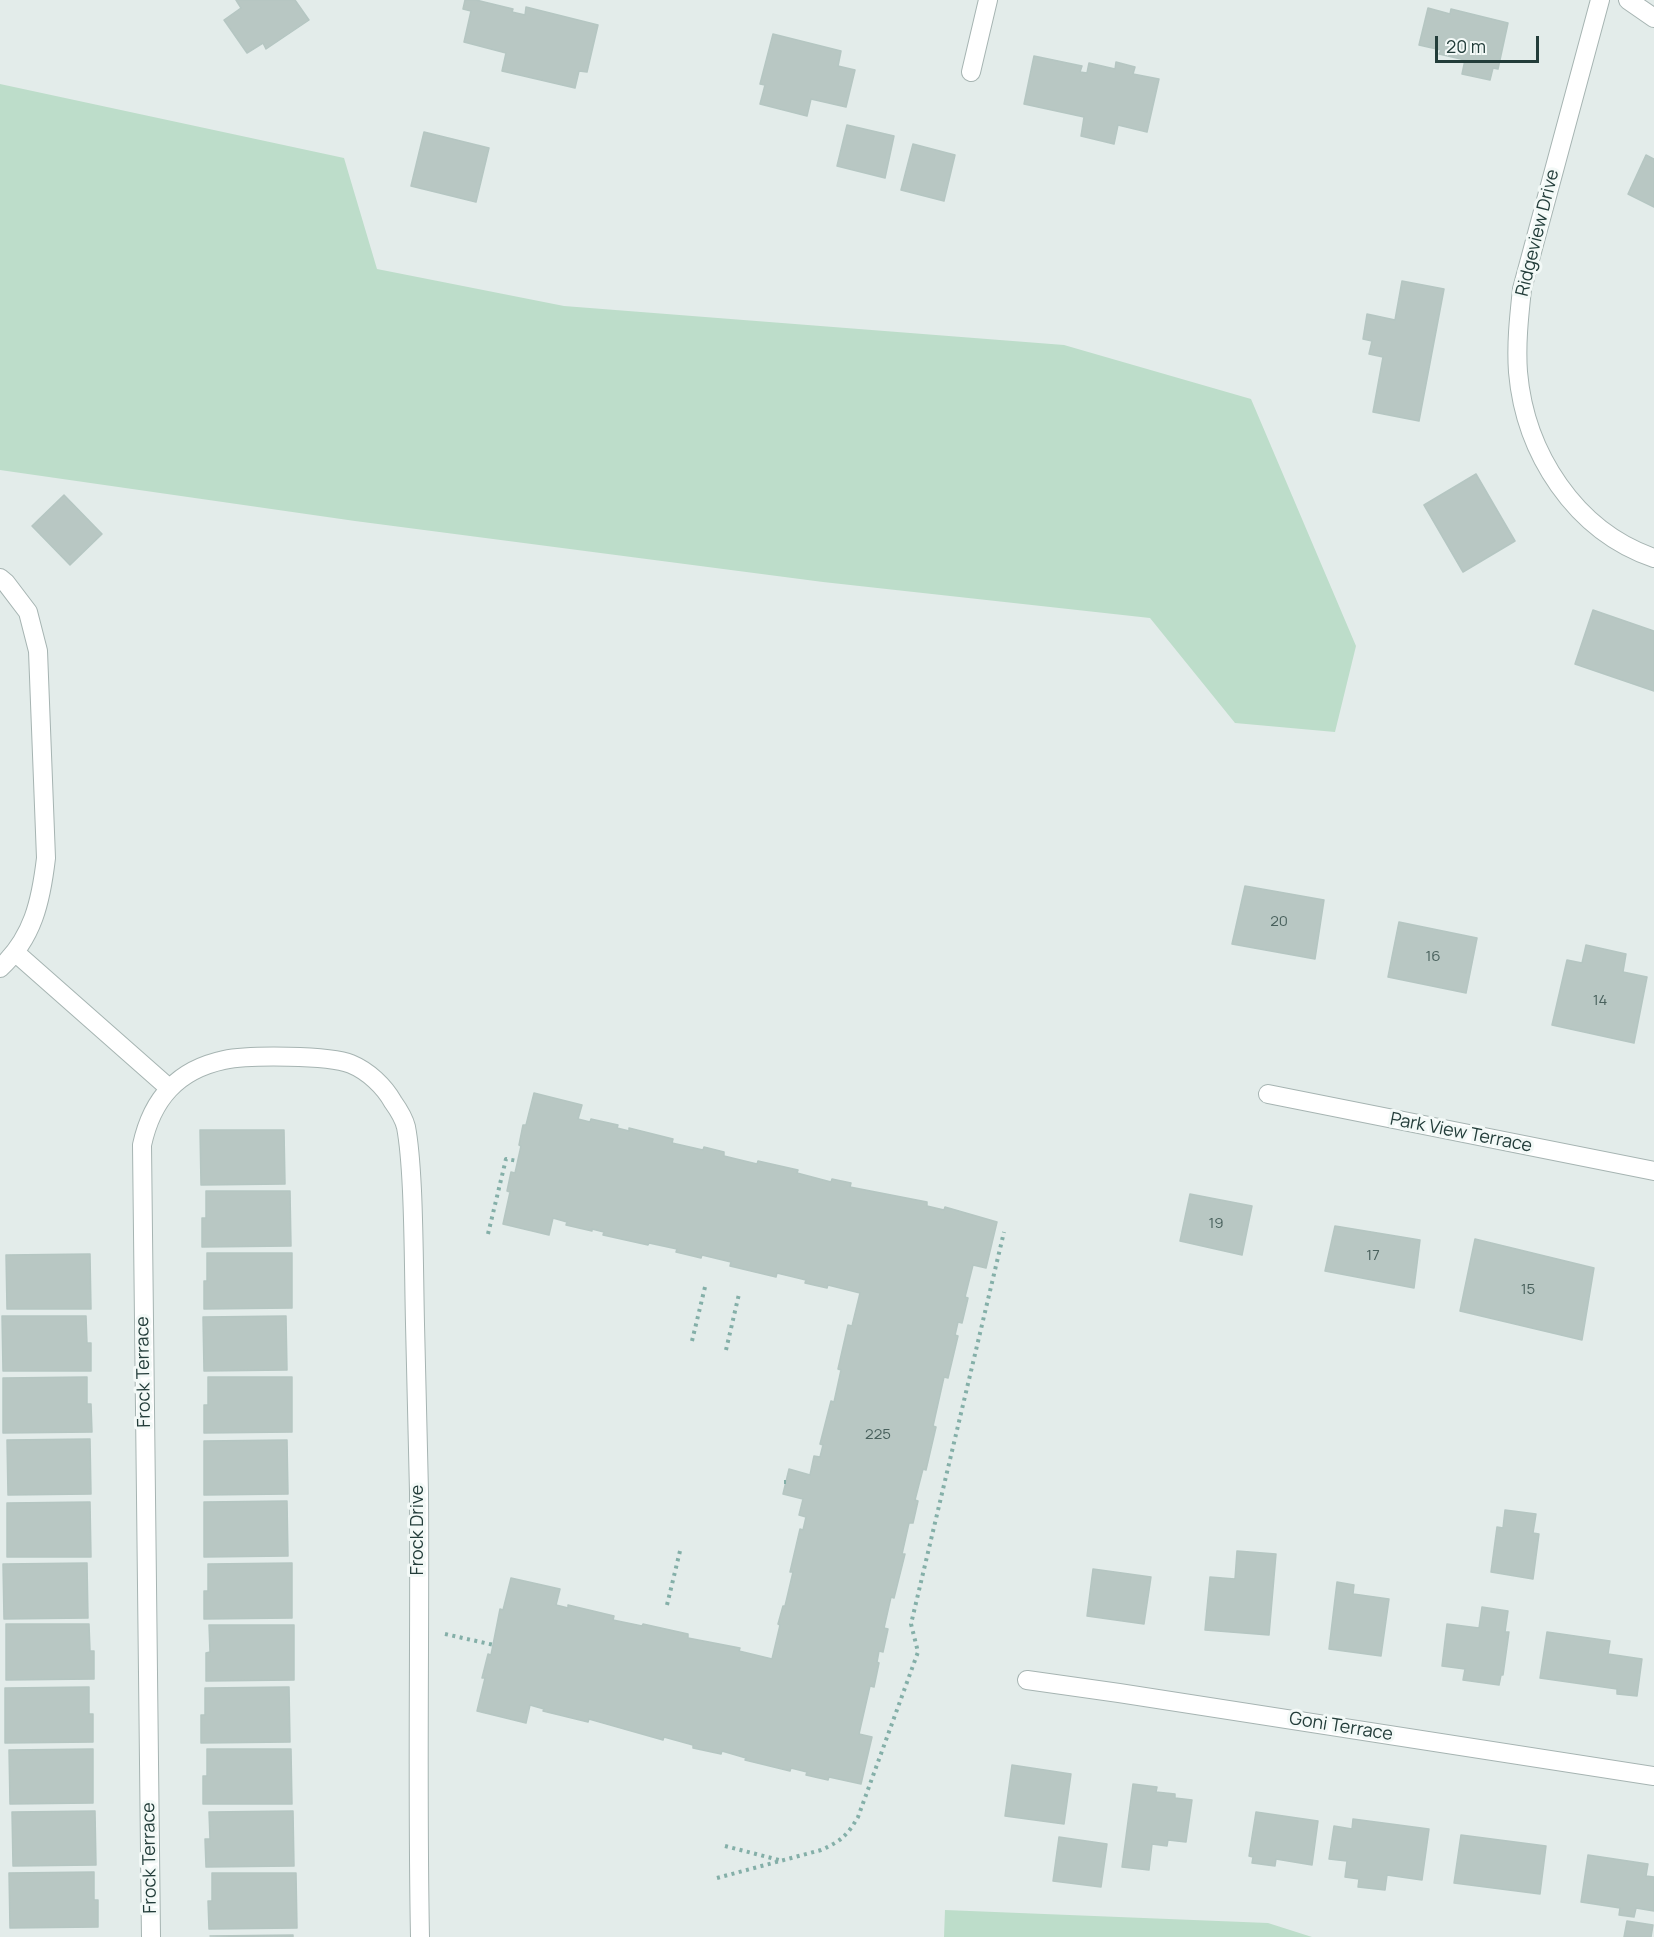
<!DOCTYPE html>
<style>
body{margin:0}
#map{position:relative;width:1654px;height:1937px;overflow:hidden;background:#e3ecea;font-family:Manrope,sans-serif}
canvas{display:block}
.scale{position:absolute;left:1435px;top:36px;width:104px;height:27px;box-sizing:border-box;border:3px solid #233d3a;border-top:0;padding-left:8px;font-size:18px;line-height:21px;white-space:nowrap;color:#233d3a;-webkit-text-stroke:4px #f3f9f7;paint-order:stroke}
</style>
<div id="map">
<canvas width="1654" height="1937"></canvas>
<div class="scale">20 m</div>
</div>
<script>
const c = document.querySelector('canvas').getContext('2d');
c.lineJoin = 'round';
function paint(path, color) { c.fillStyle = color; c.fill(path, 'evenodd'); }
function trace(path, color, width, dash) { c.strokeStyle = color; c.lineWidth = width; c.lineCap = dash ? 'butt' : 'round'; c.setLineDash(dash || []); c.stroke(path); }
function label(font, color, halo, rows, align = 'center') {
  c.font = font + ' Manrope,sans-serif'; c.lineWidth = 6; c.setLineDash([]); c.textBaseline = 'middle'; c.strokeStyle = halo; c.fillStyle = color; for (const [text, x, y, turn = 0] of rows) {
    c.save(); c.translate(x, y); c.rotate((+turn || 0) * Math.PI / 180); c.textAlign = isNaN(turn) ? turn : align; if (halo) c.strokeText(text, 0, 0); c.fillText(text, 0, 0); c.restore();
  }
}
paint(new Path2D(`
 M0,84L344,158L377,269L564,306L1064,345L1251,399L1356,646L1335,732L1235,723L1150,618L823,582L355,521L0,470Z
 M945,1910L1268,1923L1312,1937H944Z`), '#bdddca');
const building = new Path2D(`
 M236,0H295L309,20L266,49L263,43L247,53L224,20L241,8Z
 M465,0H476L513,9L512,12L525,15L526,7L598,25L587,72L579,71L575,88L502,71L506,53L464,42L471,11L463,9Z
 M1428,8L1450,14L1451,9L1508,23L1498,69L1493,68L1490,80L1462,74L1465,60L1439,54L1441,50L1419,45Z
 M773,34L841,51L838,66L855,70L846,107L811,99L807,116L760,104L765,85L760,84Z
 M1034,56L1082,66L1080,72L1087,73L1089,63L1115,69L1116,62L1135,67L1133,74L1159,79L1147,132L1118,125L1114,144L1081,136L1084,117L1024,104Z
 M847,125L894,136L885,178L837,166Z
 M424,132L489,148L476,202L411,186Z
 M913,144L955,155L944,201L901,190Z
 M1646,155L1654,159V207L1628,194Z
 M1402,281L1444,289L1419,421L1373,412L1383,357L1369,354L1372,341L1363,339L1367,314L1395,320Z
 M1476,474L1515,541L1463,572L1424,505Z
 M64,495L102,534L70,565L32,526Z
 M1593,610L1654,631V691L1575,664Z
 M1245,886L1324,900L1315,959L1232,944Z
 M1399,922L1477,938L1466,993L1388,977Z
 M1586,945L1626,954L1623,972L1647,977L1634,1043L1552,1025L1567,960L1582,963Z
 M534,1093L582,1105L578,1119L590,1122L591,1119L618,1125L617,1128L629,1131V1128L673,1139L672,1143L703,1150L704,1147L724,1152V1156L757,1164L758,1161L798,1170L797,1173L831,1182L832,1179L851,1183L850,1187L927,1202V1206L944,1210L945,1207L997,1222L986,1268L973,1265L965,1297L968,1298L962,1323L958,1322L955,1335L958,1336L948,1378L944,1377L933,1426L936,1427L926,1470L923,1469L915,1500L918,1501L913,1523H909L902,1554H905L894,1598L891,1597L884,1628L888,1629L883,1652L879,1651L877,1662L879,1663L874,1687L870,1686L859,1734L872,1737L861,1784L829,1777L828,1780L806,1775L807,1772L791,1768L790,1771L745,1760L746,1758L722,1751L721,1754L693,1748V1745L664,1737L663,1740L589,1719L588,1722L543,1711L544,1709L530,1705L526,1723L477,1711L485,1678H482L488,1654L491,1655L500,1609L503,1610L511,1578L560,1589L556,1605L568,1608V1605L614,1616L613,1620L642,1626L643,1624L688,1634V1638L740,1648L739,1651L772,1659L780,1625L778,1624L783,1606H785L793,1572H790L800,1529L803,1530L806,1517L799,1515L803,1499L783,1494L789,1469L810,1475L814,1456L820,1457L823,1445L820,1444L831,1401L834,1402L841,1370L838,1369L848,1325L852,1326L860,1293L828,1285L827,1288L805,1283L806,1280L777,1273L776,1277L730,1266L731,1262L702,1255L701,1258L676,1252L677,1249L649,1243L648,1245L603,1235L604,1232L592,1229V1231L566,1225L567,1222L553,1218L549,1235L503,1224L510,1192L507,1191L511,1172L515,1173L521,1146L519,1145L523,1125H526Z
 M200,1130H284L285,1184L201,1185Z
 M206,1191H290L291,1246L202,1247V1218H206Z
 M1190,1194L1252,1206L1242,1255L1180,1241Z
 M1335,1226L1420,1240L1414,1288L1325,1271Z
 M1475,1239L1594,1268L1582,1340L1460,1311Z
 M207,1253H292V1308L204,1309V1281H207Z
 M90,1254L91,1309H7L6,1255Z
 M2,1316H86L87,1343H91V1371H3Z
 M286,1316L287,1370L204,1371L203,1317Z
 M87,1377V1404H91L92,1432L3,1433V1378Z
 M208,1377H292V1432L204,1433V1405H208Z
 M90,1439L91,1494L8,1495L7,1440Z
 M287,1440L288,1494L204,1495V1441Z
 M287,1501L288,1556L204,1557V1502Z
 M90,1502L91,1557H7V1503Z
 M1505,1510L1536,1514L1533,1533L1539,1534L1533,1579L1491,1572L1497,1527L1503,1528Z
 M1237,1551L1276,1554L1269,1635L1205,1630L1210,1577L1235,1579Z
 M87,1563L88,1618L4,1619L3,1564Z
 M292,1563V1618L204,1619V1591H208V1564Z
 M1093,1569L1151,1577L1144,1624L1087,1616Z
 M1337,1582L1354,1585L1353,1594L1389,1599L1381,1656L1329,1649Z
 M1482,1607L1508,1611L1505,1632H1509L1503,1675H1501L1499,1685L1463,1680L1465,1669L1442,1666L1447,1624L1479,1628Z
 M6,1624H89L90,1651H94V1679L6,1680Z
 M209,1625H294V1680L206,1681V1653L210,1652Z
 M1547,1632L1610,1641L1608,1654L1642,1659L1637,1696L1617,1694V1689L1540,1678Z
 M89,1687V1714H93V1742L5,1743V1688Z
 M289,1687L290,1742L201,1743V1715H205V1688Z
 M93,1749V1803L10,1804L9,1750Z
 M207,1749H291L292,1804H203V1776H207Z
 M1012,1765L1071,1774L1064,1824L1005,1816Z
 M1133,1784L1157,1787L1156,1792L1175,1794V1798L1192,1800L1186,1842L1168,1840L1167,1846L1152,1844L1149,1870L1122,1867Z
 M95,1811L96,1865L13,1866L12,1812Z
 M293,1811L294,1866L206,1867L205,1839H210L209,1812Z
 M1256,1812L1318,1821L1312,1865L1276,1859L1275,1866L1252,1863L1253,1857L1249,1856Z
 M1353,1819L1429,1829L1422,1880L1387,1875L1385,1890L1358,1887L1359,1879L1345,1877L1347,1861L1329,1859L1334,1826L1352,1829Z
 M1461,1835L1546,1846L1540,1894L1454,1883Z
 M1059,1837L1107,1844L1101,1887L1053,1881Z
 M1588,1855L1648,1864L1646,1876L1654,1877V1911L1636,1908L1634,1917L1619,1915L1620,1908L1581,1902Z
 M94,1872V1900H98V1927L10,1928L9,1873Z
 M212,1873H296L297,1928L209,1929L208,1901H212Z
 M1627,1921L1653,1925L1651,1937H1624Z
 M293,1935V1937L210,1936Z`);
paint(building, '#b8c7c3');
trace(building, '#b5c6c2', 1.5);
const minor = new Path2D(`
 M1600,0L1522,289C1519,317 1516,344 1518,372C1525,453 1575,531 1654,558
 M1628,0L1654,18
 M971,72L988,0
 M0,578L6,583L28,612L38,651L46,858C41,901 33,938 0,968
 M16,953L169,1088
 M1268,1094L1654,1171
 M1027,1680L1119,1693L1654,1776
 M151,1937L142,1145C152,1099 177,1070 224,1060C248,1055 329,1055 351,1064C368,1071 384,1086 393,1102C398,1109 404,1119 406,1127C410,1148 411,1170 412,1191C414,1235 414,1279 415,1324C416,1380 418,1436 419,1492C420,1640 417,1788 420,1937`);
trace(minor, '#a6b4b2', 20);
trace(new Path2D(`
 M488,1234L506,1159L518,1161
 M692,1341L705,1287
 M726,1350L739,1294
 M784,1482H786
 M667,1605L680,1551
 M445,1634L494,1645
 M725,1846L779,1860
 M717,1878L821,1850C841,1841 847,1836 858,1817L918,1652L911,1624L1004,1232`), '#84afa8', 4, [3, 4.5]);
trace(minor, '#fff', 18);
label('15px', '#48605c', null, [
 ["20",1279,922],
 ["16",1433,957],
 ["14",1600,1001],
 ["19",1216,1224],
 ["17",1373,1256],
 ["15",1528,1290],
 ["225",878,1435]
]);
label('18px', '#233d3a', '#f3f9f7', [
 ["Ridgeview Drive",1538,233,-76],
 ["Park View Terrace",1461,1133,11],
 ["Frock Terrace",144,1372,-91],
 ["Frock Drive",418,1530,-90],
 ["Goni Terrace",1341,1727,9],
 ["Frock Terrace",150,1858,-91]
]);
</script>
